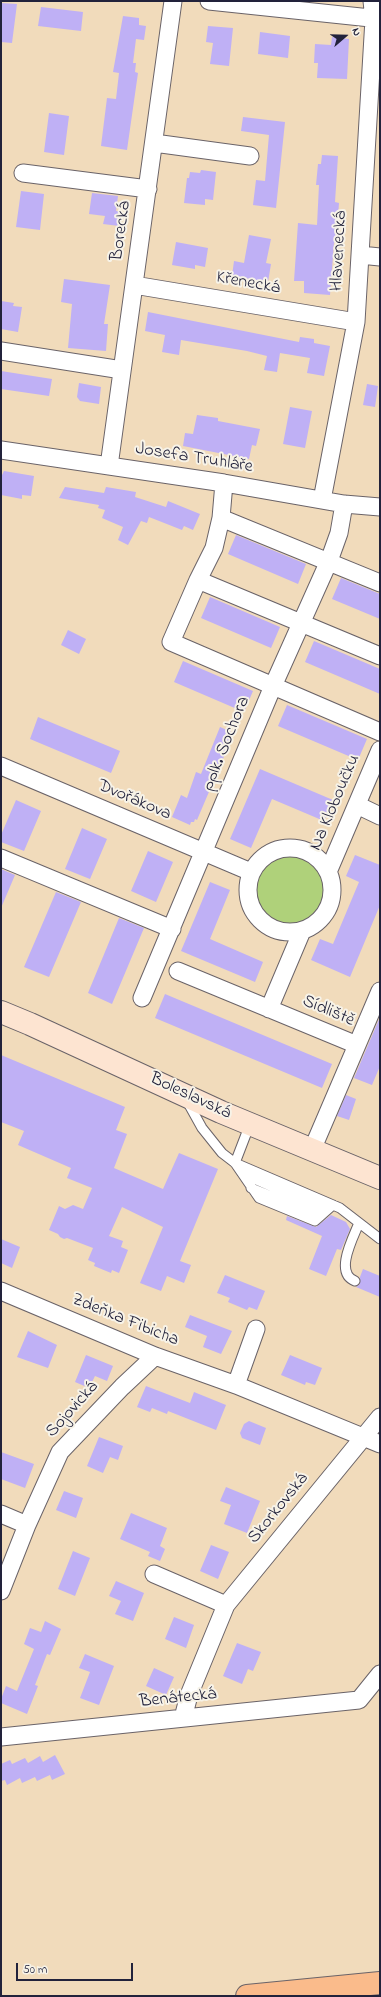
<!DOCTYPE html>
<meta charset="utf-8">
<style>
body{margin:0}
#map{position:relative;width:381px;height:1997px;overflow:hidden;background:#f1dbbb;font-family:"Indie Flower",sans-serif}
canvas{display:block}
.frame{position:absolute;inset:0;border:2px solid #22223b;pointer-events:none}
.north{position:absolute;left:325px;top:16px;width:40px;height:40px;-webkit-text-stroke:3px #f7f3e8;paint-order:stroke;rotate:70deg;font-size:11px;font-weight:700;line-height:16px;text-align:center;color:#22223b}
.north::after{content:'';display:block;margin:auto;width:14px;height:18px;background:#22223b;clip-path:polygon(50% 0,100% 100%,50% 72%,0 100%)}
.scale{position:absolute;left:16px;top:1963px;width:117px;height:18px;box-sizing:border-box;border:2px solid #22223b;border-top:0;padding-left:5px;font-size:12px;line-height:14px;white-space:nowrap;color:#22223b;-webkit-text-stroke:3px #f7f3e8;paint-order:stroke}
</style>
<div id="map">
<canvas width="381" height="1997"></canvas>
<div class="frame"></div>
<div class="north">N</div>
<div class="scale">50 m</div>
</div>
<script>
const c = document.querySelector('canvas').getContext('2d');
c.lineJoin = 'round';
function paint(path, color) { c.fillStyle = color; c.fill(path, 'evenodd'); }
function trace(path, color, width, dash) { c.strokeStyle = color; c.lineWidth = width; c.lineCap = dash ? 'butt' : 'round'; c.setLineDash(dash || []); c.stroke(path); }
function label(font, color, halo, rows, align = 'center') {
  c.font = font + ' "Indie Flower",sans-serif'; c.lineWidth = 4; c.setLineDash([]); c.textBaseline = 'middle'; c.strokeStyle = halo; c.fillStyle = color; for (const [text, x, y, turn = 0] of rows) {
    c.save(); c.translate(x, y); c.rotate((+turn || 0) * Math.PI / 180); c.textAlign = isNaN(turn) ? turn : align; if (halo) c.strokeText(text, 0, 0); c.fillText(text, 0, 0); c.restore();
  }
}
paint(new Path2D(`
 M255 890a35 35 0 1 1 70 0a35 35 0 1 1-70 0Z`), '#afd17a');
paint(new Path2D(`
 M1,3L17,4L12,43L1,42Z
 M41,7L83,12L81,31L38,26Z
 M123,16L139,18V25L146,26L144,40L136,39L133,63H136L135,72L138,73L127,150L101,146L107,98L116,99L119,73L113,72Z
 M208,26L233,28L229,66L210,64L213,43L206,42Z
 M260,32L290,36L288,58L258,54Z
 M332,37L349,39L347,79L317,78L318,63H314L315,44L331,45Z
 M49,113L69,116L64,155L44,152Z
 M243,117L285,122L276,208L253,205L256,180L265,181L269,135L241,131Z
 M322,155L338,156L335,202L339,203L336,243H334L330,295L304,293V281H294L298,223L317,225L319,185H316L318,164H321Z
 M201,170L216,172L213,200L205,199V205L184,203L187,178H189L190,172L200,173Z
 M21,191L44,194L40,230L16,227Z
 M92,193L118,196L116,211H120L119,226L103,224L105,216L89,214Z
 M249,235L271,239L266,263L271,264L268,282L232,276L234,261L244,263Z
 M176,242L208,248L205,267L195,265V269L172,265Z
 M64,279L110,285L104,324H108L106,351L68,348L72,304L61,302Z
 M1,301L14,303L13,306L22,307L18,332L1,329Z
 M148,312L299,342L300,337L314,339V343L330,346L324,376L307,373L310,358L280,353L277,372L264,370L267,356L247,351L181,340L179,355L162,352L165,335L145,331Z
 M1,371L52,379L49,396L1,389Z
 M79,383L101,387L99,404L80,401L77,397Z
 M367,384L378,386L375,407L363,405Z
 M290,407L312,411L305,448L283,444Z
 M197,415L218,418V421L260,429L256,446L252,445L249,459L183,446L185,433L193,434Z
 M4,471L34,476L31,496L22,495V499L1,495V477Z
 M65,487L104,493L106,487L136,492L135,497L166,507L168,501L200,514L193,530L184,526L182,530L149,517L147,523L141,521L128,545L118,540L123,527L102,518L105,510L98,508L99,505L59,498Z
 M236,535L306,564L298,584L228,554Z
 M341,578L380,594V619L332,599Z
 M210,597L280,627L271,648L201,618Z
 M68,630L86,639L79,654L61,645Z
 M314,641L380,669V694L305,662Z
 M183,661L253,691L244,712L174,682Z
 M287,705L367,739L358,760L278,726Z
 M38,717L120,751L111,773L30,739Z
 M220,727L234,733L197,820L195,819L194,822H191L190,825L172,817L181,795L187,798L196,772L201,774Z
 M260,769L333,800L324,821L272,799L251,848L230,839Z
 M16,800L41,811L24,851L1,842V835Z
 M82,828L107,839L90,879L65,869Z
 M148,851L173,862L156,902L131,891Z
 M355,855L380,865V905L350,977L311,960L320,939L333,944L359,882L346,876Z
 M1,869L15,875L1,908Z
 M210,882L230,890L210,939L263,962L255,982L181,951Z
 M56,892L81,902L49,977L24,967Z
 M119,918L144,928L112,1004L88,993Z
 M165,994L332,1064L322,1088L155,1018Z
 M380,1017V1066L372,1085L354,1078Z
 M1,1055L125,1107L116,1130L127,1134L114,1168L163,1189L179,1153L218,1169L180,1261L191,1265L184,1283L167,1276L161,1291L140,1283L163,1227L122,1207L109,1236L123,1241L121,1247L128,1250L119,1273L112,1270L111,1273L94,1266L95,1263L88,1260L93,1248L67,1238L64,1239L60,1237L58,1234L49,1230L59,1206L65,1209L73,1205L83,1209L92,1188L67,1178L71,1168L18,1145L24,1131L1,1122Z
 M346,1095L356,1099L349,1120L337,1116Z
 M331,1215L346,1222L350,1229L341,1250L337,1249L326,1276L309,1269L322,1236L286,1220L287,1216L316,1227Z
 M1,1239L20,1247L12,1268L1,1263Z
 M363,1269L380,1276V1297L356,1287L360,1284V1277Z
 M225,1275L265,1291L257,1310L249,1307L247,1310L228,1302L230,1298L217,1293Z
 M190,1315L232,1331L221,1354L203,1347L207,1336L185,1327Z
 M28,1331L57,1345L48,1368L17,1357Z
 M86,1355L113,1366L107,1381L95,1376L89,1388L75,1382Z
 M290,1355L322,1368L315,1385L306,1382L305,1385L281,1375Z
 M146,1386L190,1403L194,1392L226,1405L216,1430L168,1411L167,1414L152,1408L150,1412L137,1407Z
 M249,1421L266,1428L260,1445L242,1438L240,1433L244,1424Z
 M99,1437L123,1446L118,1460L110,1457L103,1473L87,1466Z
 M1,1452L34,1464L25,1488L1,1479Z
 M226,1487L260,1501L247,1533L224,1524L231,1505L220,1501Z
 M64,1491L83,1498L76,1518L56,1510Z
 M131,1513L167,1528L160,1546L165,1549L160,1561L148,1556L150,1552L120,1539Z
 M211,1545L229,1552L218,1579L200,1571Z
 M73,1551L90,1558L75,1596L58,1589Z
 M116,1581L144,1593L133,1621L115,1614L121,1601L109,1596Z
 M174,1617L194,1625L186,1648L165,1639Z
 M45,1621L61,1629L50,1655L47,1654L35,1685L38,1686L27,1714L1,1703V1699L6,1686L17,1691L34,1649L24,1644L30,1628L41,1632Z
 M237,1643L261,1652L253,1671L248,1669L242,1684L223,1676Z
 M85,1654L114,1666L99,1705L80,1698L90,1672L79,1668Z
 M154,1668L174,1677L166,1695L146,1686Z
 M55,1755L65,1774L52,1780L50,1775L37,1781L35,1777L22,1783L20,1778L7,1785L5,1780L1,1781V1764L10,1760L12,1764L25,1758L28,1763L40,1756L43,1762Z`), '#bfb0f5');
const lane = new Path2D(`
 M187,1101L202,1128L222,1153L235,1163L259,1198L315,1221L333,1205
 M250,1124L235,1163L340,1208L380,1239
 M243,1174L326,1210
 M251,1188L320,1216
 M355,1281C334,1273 353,1238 359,1223`);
const street = new Path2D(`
 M209,1L380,19
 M154,143L250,156
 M23,173L148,189
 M360,255L380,257
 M134,285L356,322
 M1,351L122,370
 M1,450L224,483L344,504L380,507
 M109,466L173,1
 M224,483L221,518L214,548L198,580L171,642L380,732
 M322,500L356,322L374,19L372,1
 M221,518L380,583
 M198,580L380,656
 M1,766L251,872
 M357,805L380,816
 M248 890a42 42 0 1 1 84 0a42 42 0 1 1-84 0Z
 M1,858L172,929
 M328,872L380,750
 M178,971L357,1045L312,1150
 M142,998L273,686L329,561L339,533L344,504
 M269,1009L302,931
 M357,1045L380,991
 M1,1291L155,1356L236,1385L380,1444
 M236,1385L256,1329
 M1,1514L27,1525
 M154,1574L226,1605
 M1,1591L27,1525L60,1452L122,1387L155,1356
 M183,1718L189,1695L226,1605L380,1417
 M1,1737L359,1700L380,1674`);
const secondary = new Path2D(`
 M1,1012L30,1024L221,1112L380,1178`);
const highway = new Path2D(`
 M247,1996L380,1983`);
trace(lane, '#6a6368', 11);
trace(street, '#6a6368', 19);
trace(secondary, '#6a6368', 24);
trace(highway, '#6a6368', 24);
trace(lane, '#fff', 9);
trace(street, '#fff', 17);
trace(secondary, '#fde4d1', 22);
trace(highway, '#fabb8b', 22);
label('18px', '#22223b', '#f7f3e8', [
 ["Borecká",122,231,-82],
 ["Hlavenecká",340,251,-87],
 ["Křenecká",248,284,10],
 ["Josefa Truhláře",194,459,9],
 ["pplk. Sochora",227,744,-68],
 ["Dvořákova",134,801,23],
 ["Na Kloboučku",336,803,-67],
 ["Sídliště",328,1012,23],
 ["Boleslavská",190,1097,25],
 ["Zdeňka Fibicha",125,1321,22],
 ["Sojovická",73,1410,-48],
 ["Skorkovská",279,1509,-51],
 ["Benátecká",178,1699,-6]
]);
</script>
